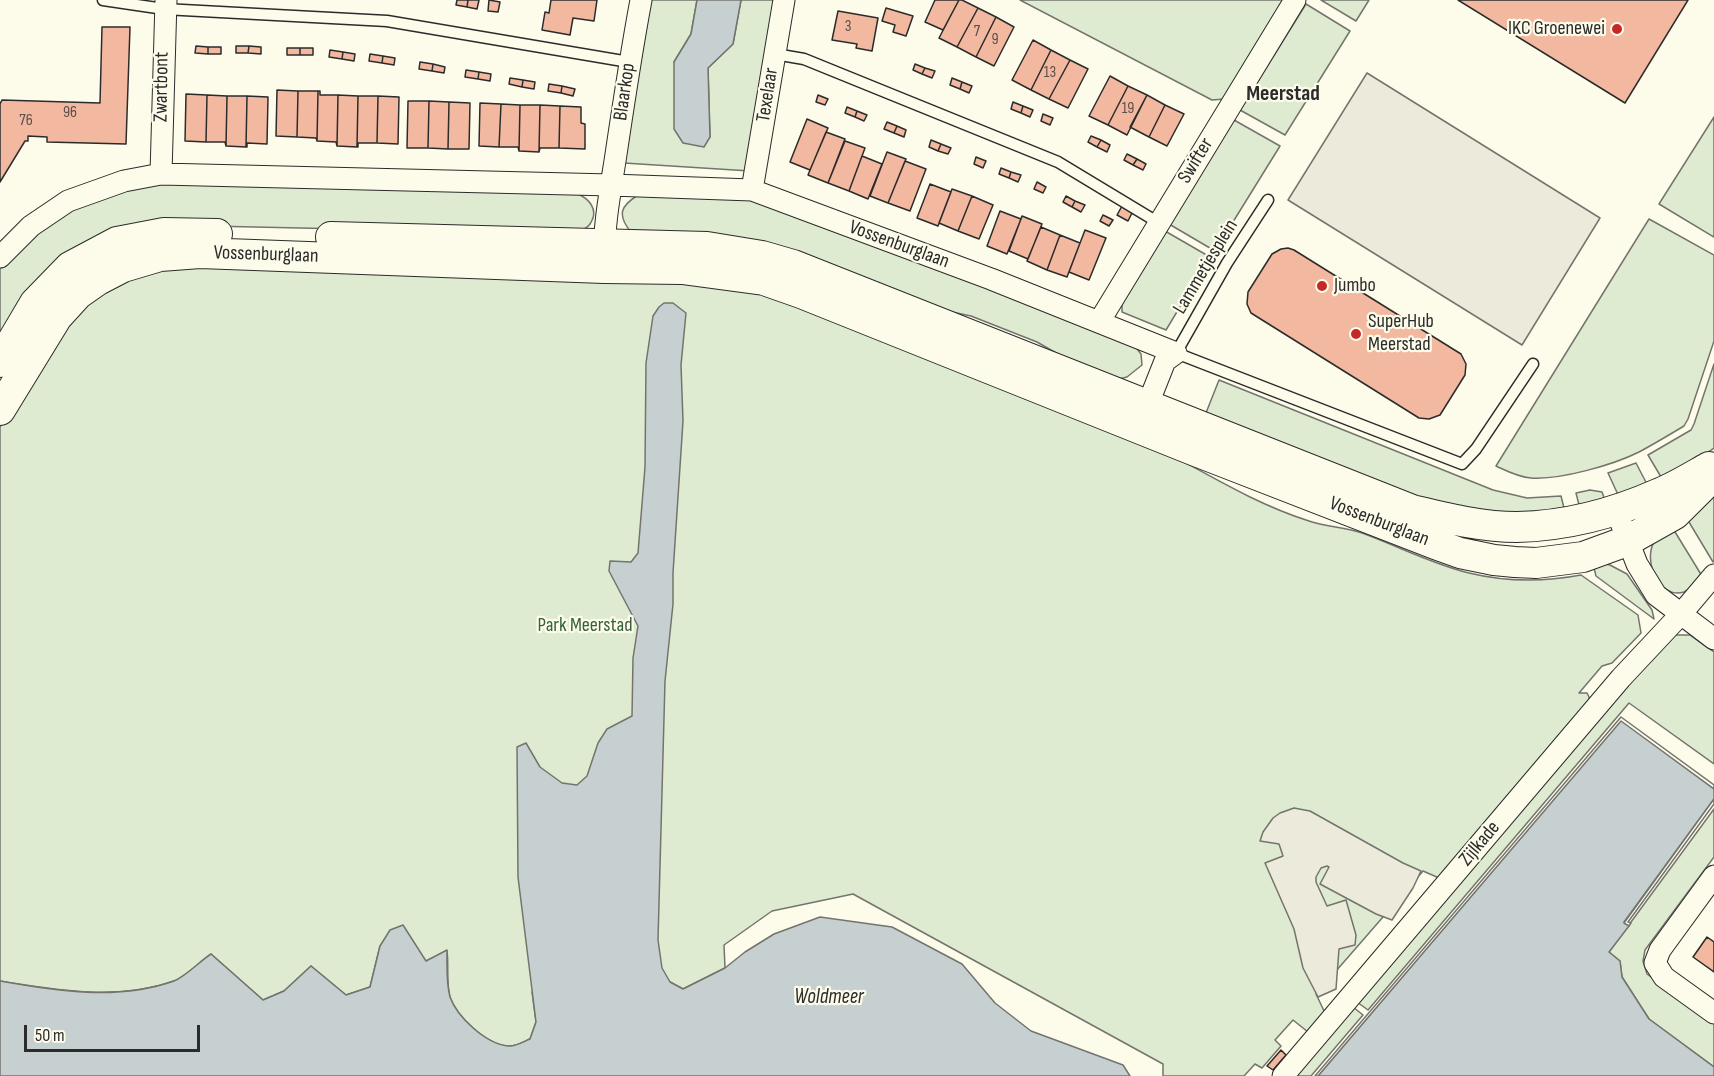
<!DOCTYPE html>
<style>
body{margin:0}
#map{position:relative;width:1714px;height:1076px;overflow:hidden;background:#fdfbea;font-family:"Sofia Sans Condensed",sans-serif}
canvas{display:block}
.scale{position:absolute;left:24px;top:1025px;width:176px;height:27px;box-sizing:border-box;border:3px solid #2b2b2b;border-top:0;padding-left:8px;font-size:18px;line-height:21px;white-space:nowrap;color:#2b2b2b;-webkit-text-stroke:4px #fdfbea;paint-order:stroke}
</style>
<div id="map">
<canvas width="1714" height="1076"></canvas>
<div class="scale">50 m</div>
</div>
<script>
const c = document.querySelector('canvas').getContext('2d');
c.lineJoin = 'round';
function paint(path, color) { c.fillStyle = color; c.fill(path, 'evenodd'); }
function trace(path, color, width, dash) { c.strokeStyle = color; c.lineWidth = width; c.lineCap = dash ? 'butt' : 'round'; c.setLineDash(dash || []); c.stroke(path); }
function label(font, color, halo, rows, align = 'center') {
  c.font = font + ' "Sofia Sans Condensed",sans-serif'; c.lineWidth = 4.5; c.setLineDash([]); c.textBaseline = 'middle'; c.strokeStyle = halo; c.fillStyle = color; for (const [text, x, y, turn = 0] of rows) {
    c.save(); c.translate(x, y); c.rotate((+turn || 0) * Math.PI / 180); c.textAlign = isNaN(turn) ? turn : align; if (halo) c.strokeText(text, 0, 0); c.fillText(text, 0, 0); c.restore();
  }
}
const green = new Path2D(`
 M651,0H697L691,34L674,62L710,137L708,68L733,44L741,0H779L750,171L624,163Z
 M1020,0H1285L1224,99L1212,100Z
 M1321,0H1369L1356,21Z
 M1306,4L1350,31L1285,135L1240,110Z
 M1714,117V237L1659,204Z
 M1234,120L1280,146L1215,251L1169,224Z
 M157,181L576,193C588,198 600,209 590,224C586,230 578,232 572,234L164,225L0,347V268L24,242L73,206Z
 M638,195L749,200L784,208L1134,345L1141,354L1142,365L1127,377L1110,381L1091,373L1037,342L971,316L919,305L630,231C617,214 621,206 638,195Z
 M1649,219L1714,255V341L1688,419L1684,426C1669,435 1654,444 1639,452C1613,465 1560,480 1531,478C1518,477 1507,471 1496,466Z
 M1165,231L1210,257L1166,330L1122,312V301Z
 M160,266L747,285L1186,463C1226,485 1265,507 1309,521C1326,527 1345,527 1362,533C1398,546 1432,564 1469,573C1506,582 1544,582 1581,575L1638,615L1641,633L1612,663L1602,666L1579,693H1587L1589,697V702L1439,878L1423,871L1316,994L1325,1013L1308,1032L1293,1020L1275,1040L1281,1046L1262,1068L1255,1064L1244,1076H1163V1064L853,894L772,911L724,945L725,968L683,989L670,982L532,992L536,1022L530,1039C523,1042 515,1047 508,1046C486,1044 457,1017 450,997C446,982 449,965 447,951L426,961L380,946L370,987L346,995L311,966L284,991L263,1000L211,954C200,962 185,977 174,981C118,1001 57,990 0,981V427L57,331L94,292Z
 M1714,364V448L1664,482L1648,455L1691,430L1694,424Z
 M1219,380L1493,490L1527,498L1561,496L1565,512L1521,516L1435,506L1204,418Z
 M1636,463L1649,488L1620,499L1608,473Z
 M1714,489V561L1713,562L1686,517Z
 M1590,490L1602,492L1606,503L1580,509L1576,493Z
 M1672,527L1702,576C1697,582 1691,589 1684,592C1659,600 1643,561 1654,542C1658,536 1667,531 1672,527Z
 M1601,563L1610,565L1627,574L1652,610L1654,619L1596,576L1593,564Z
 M1675,635H1690L1714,652V764L1629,703L1368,1010L1357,1002L1663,644Z
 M1714,809V857L1645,950L1643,961L1647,974L1714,1023V1067L1649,1019L1622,977L1620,961L1609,952Z
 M1353,1007L1363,1015L1311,1076H1294Z`);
paint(green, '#deebd1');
trace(green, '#74746e', 1.5);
const parking = new Path2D(`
 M1367,73L1600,218L1522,345L1288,200Z
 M1294,808L1310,811L1403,863L1421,871L1413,888L1392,920L1376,914L1320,884L1329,867L1327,866L1321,868L1316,877V882L1327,906L1346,900L1356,935L1355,945L1339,949L1336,989L1318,997L1303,968L1294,929L1265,863L1283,856L1279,844L1260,841L1263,832L1273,818L1280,813Z`);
paint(parking, '#eceadb');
trace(parking, '#74746e', 1.5);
const water = new Path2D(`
 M697,0H741L733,44L708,68L710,137L704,147L683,143L674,129V62L691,34Z
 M664,303H673L686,313L681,365L683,421L673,573V604L665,681L658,940L662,968L670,982L683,989L725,968L745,952L774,934L820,917L892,927L962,964L995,1003L1031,1031L1123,1065L1130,1076H0V981C56,991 118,1001 174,981C185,977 200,961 211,954L263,1000L284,991L311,966L346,995L370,987L380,946L390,930L403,925L426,961L447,950C447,965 446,982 450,997C457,1017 486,1044 508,1046C515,1047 523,1042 530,1039L536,1022L518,877L517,747L526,743L540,767L562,783L577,785L587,776L598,743L607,729L632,716L633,658L638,626L609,571L610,561L631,562L638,553L645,467L646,363L653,316L659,307Z
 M1621,720L1714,789V799L1624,922L1629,926L1609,952L1620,961L1622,977L1649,1019L1714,1067V1076H1318Z`);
paint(water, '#c7d0d0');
trace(water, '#74746e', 1.5);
const pier = new Path2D(`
 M1621,717L1714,785V789L1621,721L1318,1076H1315Z
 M1714,799V804L1628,922L1631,923L1629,926L1624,923Z`);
paint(pier, '#fdfbea');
trace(pier, '#74746e', 1.5);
const building = new Path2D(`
 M457,0H468L467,7L456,5Z
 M468,0H479L477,9L467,7Z
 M489,0L500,2L498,12L488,11Z
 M551,0H597L594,21L573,18L570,35L542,30L545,12L549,13Z
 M935,0H959L943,30L925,22Z
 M959,0H962L978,8L957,47L939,38Z
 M1458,0H1688L1625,103Z
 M886,8L913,16L906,36L893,32L895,25L882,21Z
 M978,8L996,17L976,57L957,47Z
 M838,11L878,18L872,51L856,48L857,44L832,40Z
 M996,17L1014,27L994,66L976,57Z
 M102,27H130L126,144L47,142V137L28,136V141H25L0,182V104L2,100L100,103Z
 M1033,40L1051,50L1031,90L1012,80Z
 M196,46L208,47V54L195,53Z
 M236,46H249L248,53H236Z
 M249,46L261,47V54L248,53Z
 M208,47H221V54H208Z
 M287,48H300V55H287Z
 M300,48H313V55H300Z
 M330,50L343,52L342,59L329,57Z
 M1051,50L1070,60L1049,99L1031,90Z
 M343,52L355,54L354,61L342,59Z
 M370,54L383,56L382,63L369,61Z
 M383,56L395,58L394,65L382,63Z
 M1070,60L1088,69L1068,108L1049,99Z
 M420,62L433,64L432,71L419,69Z
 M433,64L445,67L444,73L432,71Z
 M915,64L925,68L922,74L913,70Z
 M925,68L935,71L932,78L922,74Z
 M466,70L479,72L478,79L465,77Z
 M479,72L491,74L490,81L478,79Z
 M1110,76L1128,86L1108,125L1089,116Z
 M510,78L523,80L522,87L509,84Z
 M952,78L962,82L960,89L950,85Z
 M523,80L535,82L534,89L522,87Z
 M962,82L972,86L969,93L960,89Z
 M549,84L562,86L561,93L548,91Z
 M562,86L575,89L573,96L561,93Z
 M1128,86L1147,95L1127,135L1108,125Z
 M277,90L298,91L297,137L276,136Z
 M298,91H318L317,141L316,138L297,137Z
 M318,91H320V95H338L337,146L336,142L317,141Z
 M186,94L207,95L206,142L185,141Z
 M207,95L227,96L226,146L225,142H206Z
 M338,95L358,96L357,147L337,146Z
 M818,95L828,99L825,105L816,102Z
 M1147,95L1165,105L1149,137L1130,127Z
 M227,96H247L246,147L226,146Z
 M247,96L268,97L267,144L247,143V147H246Z
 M358,96H378L377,143H358V147H357Z
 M378,96L399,97L398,144L377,143Z
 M408,101H429L428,148H407Z
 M429,101L449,102L448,149L428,148Z
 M449,102L470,103L469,149H448Z
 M1013,102L1023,106L1021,113L1011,109Z
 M480,103L501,104L499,147L479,146Z
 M501,104L520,105L519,151L518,147H499Z
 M520,105H540L539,152L519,151Z
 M540,105L560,106L559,148H540L539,152Z
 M1165,105L1184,114L1167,146L1149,137Z
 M560,106L581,107V123L585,124V149L559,148Z
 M1023,106L1033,110L1030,117L1021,113Z
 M847,107L857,111L855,117L845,113Z
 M857,111L867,115L864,121L855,117Z
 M1043,114L1053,118L1050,125L1041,121Z
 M807,119L828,128L810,170L790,162Z
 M887,122L897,126L894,133L884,129Z
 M897,126L906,130L904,137L894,133Z
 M826,132L845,139L828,183L808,175Z
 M1091,136L1101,140L1097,147L1088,142Z
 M931,140L941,144L938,151L929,147Z
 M1101,140L1110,145L1107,152L1097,147Z
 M845,141L865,148L849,191L828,183Z
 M941,144L951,148L948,154L938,151Z
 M887,152L906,159L888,203L870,196Z
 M1127,154L1137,159L1133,165L1124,160Z
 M862,156L882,164L868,199L849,191Z
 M976,157L986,161L983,168L974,164Z
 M1137,159L1146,164L1143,170L1133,165Z
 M905,161L926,169L910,211L888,203Z
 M1001,168L1011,172L1009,178L999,174Z
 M1011,172L1021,175L1018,182L1009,178Z
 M1037,182L1046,187L1043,193L1034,189Z
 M930,184L951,192L938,226L917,218Z
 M952,189L972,196L958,231L939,223Z
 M972,196L993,205L979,239L958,231Z
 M1066,196L1075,201L1072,207L1063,202Z
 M1075,201L1085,205L1081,212L1072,207Z
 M1122,206L1133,211L1128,221L1117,215Z
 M1000,211L1021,219L1007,254L987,246Z
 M1103,215L1113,220L1109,226L1100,221Z
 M1022,216L1042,224L1028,259L1009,251Z
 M1041,227L1060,235L1047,270L1027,261Z
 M1085,230L1106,238L1089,280L1069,272Z
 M1060,235L1080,243L1067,277L1047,270Z
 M1288,248L1294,250L1461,354L1466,364L1465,375L1440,415L1429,419L1419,418L1251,313L1247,304L1248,292L1272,254L1281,249Z
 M1707,937L1714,942V972L1693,957Z
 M1281,1050L1286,1055L1273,1070L1267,1066Z`);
paint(building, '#f2b8a0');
trace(building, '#2b2b2b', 1.5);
const lane = new Path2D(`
 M103,0L164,9L387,21L629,62
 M775,54L804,59L1058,162L1159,223
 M1268,200L1227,263L1176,353L1462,464L1476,449L1533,364`);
const street = new Path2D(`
 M161,174L166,0
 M752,190L784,0
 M0,257L31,226L68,201L124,181L161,174L611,185L752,190L991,279L1176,353L1165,361L1142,419
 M604,258C604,225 610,192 615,161C623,107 631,53 641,0
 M1099,322L1295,0
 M1616,510L1637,564L1656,595L1714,639
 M1714,876L1660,950L1655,963L1664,977L1714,1013
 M1283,1076L1621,678L1681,614L1714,575`);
const secondary = new Path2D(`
 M331,237L707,247L762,256L793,265L1412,510C1446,518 1481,527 1517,527C1566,526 1615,513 1660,493C1677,486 1693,476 1709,467
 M0,362L35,303L70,267L117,242L164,233L217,234
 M0,410L57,317L78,294L98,280L123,267L160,256L200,253L604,268L682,269L764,280L801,293L1193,450L1438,545L1460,553L1494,560L1515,562L1536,563L1583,557L1627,541L1675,514L1714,475`);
trace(lane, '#2b2b2b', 13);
trace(street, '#2b2b2b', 23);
trace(secondary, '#2b2b2b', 32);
trace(lane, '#fdfbea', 10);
trace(street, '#fdfbea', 21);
trace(secondary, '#fdfbea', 30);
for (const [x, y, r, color] of [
 [1617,29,6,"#c62828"],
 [1322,286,6,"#c62828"],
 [1356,334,6,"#c62828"]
]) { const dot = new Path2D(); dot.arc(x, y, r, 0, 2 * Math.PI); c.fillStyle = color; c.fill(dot); trace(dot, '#fdfbea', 2); }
label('16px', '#5d4e48', null, [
 ["3",848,27],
 ["7",977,32],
 ["9",995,40],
 ["13",1050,73],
 ["19",1128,109],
 ["96",70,113],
 ["76",26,121]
]);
label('20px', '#2b2b2b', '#fdfbea', [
 ["IKC Groenewei",1605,29,"right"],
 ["Jumbo",1334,286],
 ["SuperHub",1368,322],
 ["Meerstad",1368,345]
], 'left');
label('20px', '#2b2b2b', '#fdfbea', [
 ["Zwartbont",162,87,-89],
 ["Blaarkop",625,92,-82],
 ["Texelaar",768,95,-81],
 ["Swifter",1196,161,-59],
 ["Vossenburglaan",899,245,20],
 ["Vossenburglaan",266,255,2],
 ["Lammetjesplein",1206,267,-59],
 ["Vossenburglaan",1379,522,21],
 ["Zijlkade",1480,844,-50]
]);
label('20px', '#34623c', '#fdfbea', [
 ["Park Meerstad",585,626]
]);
label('italic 21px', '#2b2b2b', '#fdfbea', [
 ["Woldmeer",829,998]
]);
label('bold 22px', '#2b2b2b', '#fdfbea', [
 ["Meerstad",1283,94]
]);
</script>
